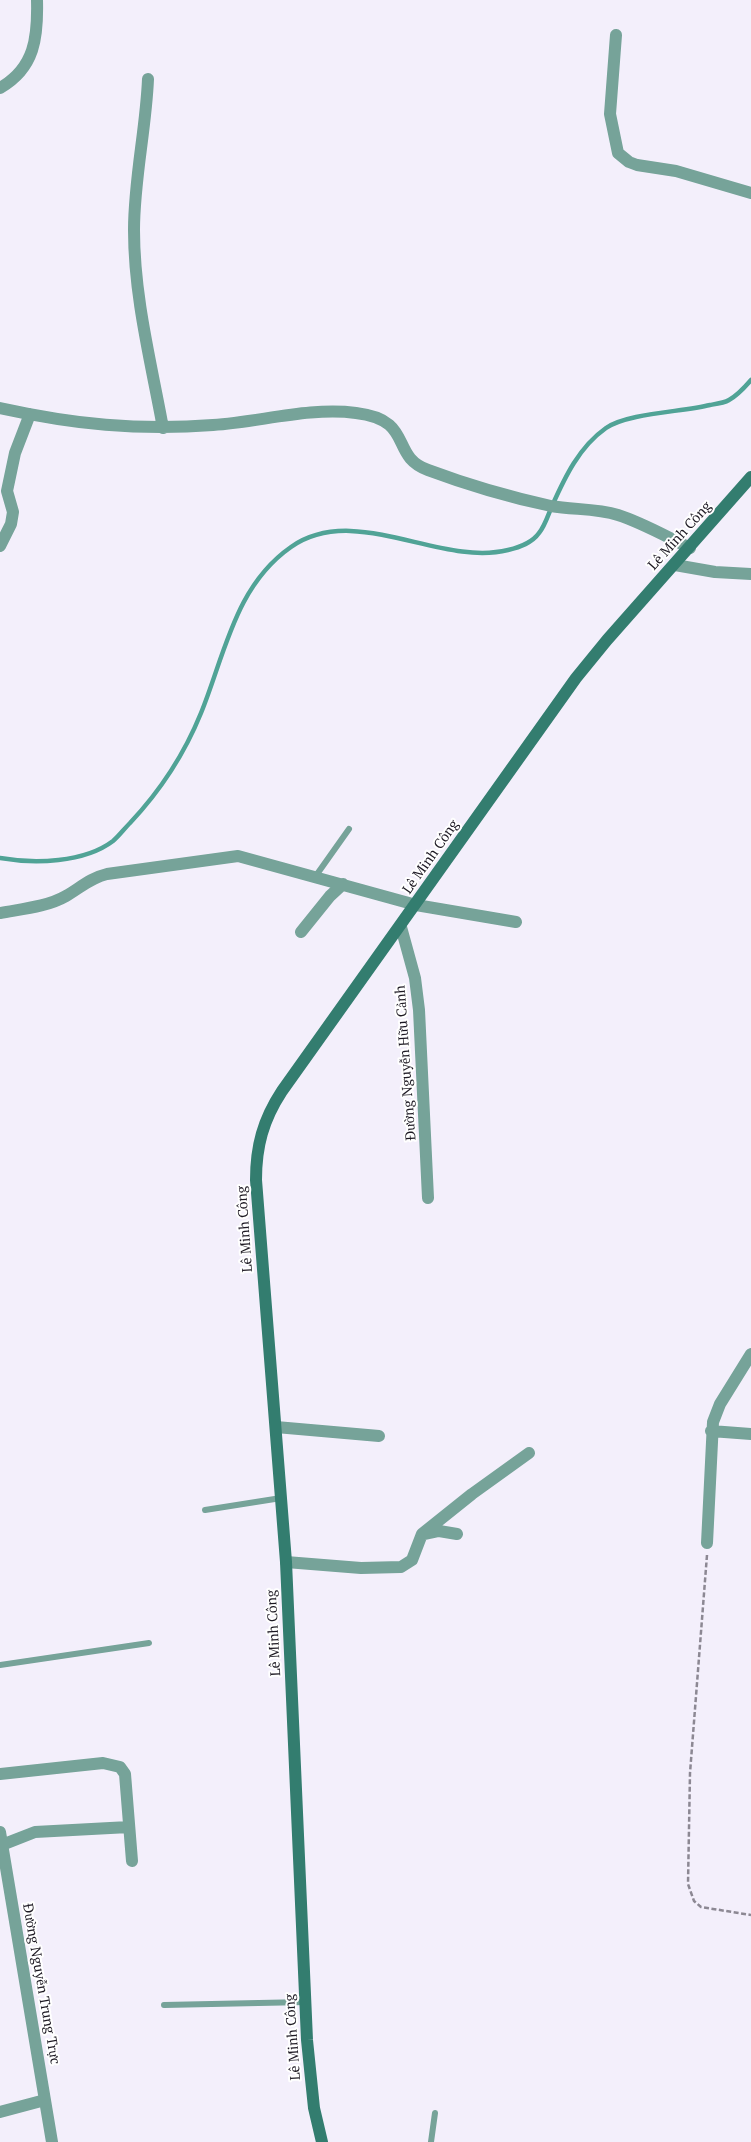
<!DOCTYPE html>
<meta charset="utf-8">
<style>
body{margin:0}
canvas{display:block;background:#f3effb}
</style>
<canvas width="751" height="2142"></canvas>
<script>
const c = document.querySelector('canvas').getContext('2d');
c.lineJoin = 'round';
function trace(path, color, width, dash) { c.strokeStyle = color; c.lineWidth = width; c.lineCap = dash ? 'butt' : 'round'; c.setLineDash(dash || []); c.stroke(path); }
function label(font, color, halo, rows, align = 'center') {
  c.font = font + ' "PT Serif",serif'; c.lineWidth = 4; c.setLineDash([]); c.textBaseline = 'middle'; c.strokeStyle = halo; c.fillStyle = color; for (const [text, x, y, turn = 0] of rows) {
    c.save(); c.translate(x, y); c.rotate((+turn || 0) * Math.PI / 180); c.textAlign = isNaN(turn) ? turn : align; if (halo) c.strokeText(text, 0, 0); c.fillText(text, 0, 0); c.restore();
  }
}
trace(new Path2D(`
 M0,858C34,864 84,863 113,841C119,836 124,829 130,823C161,790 184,755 201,713C225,654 235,586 291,547C355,502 439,567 508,550C520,547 532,543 539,533C545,526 548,515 552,506C565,477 579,447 606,428C628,413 682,412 710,405C716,404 724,403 729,400C738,395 745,387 751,380`), '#50a396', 4.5);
trace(new Path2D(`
 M707,1555L690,1773L688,1884L694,1901L701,1907L751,1915`), '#8c8893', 2.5, [5, 2.5]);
trace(new Path2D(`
 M315,877L349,829
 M205,1510L281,1498
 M0,1665L149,1643
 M164,2005L306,2002
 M431,2142L435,2113`), '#76a399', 6);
trace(new Path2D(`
 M616,35L610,114L618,153L629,162L637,165L676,171L751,193
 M148,79C146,129 134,179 134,230C134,297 151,362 163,428
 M0,88C35,68 38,37 37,0
 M0,408C73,424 138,431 213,425C260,422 309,407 356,413C415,420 389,456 428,470C468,485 509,497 551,506C573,510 596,508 618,515C643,523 667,537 690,548
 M0,546L11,524L13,512L7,491L15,453L30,414
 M675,565L715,572L751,574
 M0,913C21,909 47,907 66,896C80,888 90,878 107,874L238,856L416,905L516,922
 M401,927L415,978L419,1010L428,1198
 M301,932L330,896L343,884
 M276,1427L379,1436
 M711,1431L751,1434
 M425,1534L439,1531L457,1534
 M707,1543L713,1422L720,1404L751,1354
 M286,1562L361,1568L401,1567L412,1560L422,1534L472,1494L529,1453
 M0,1774L103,1763L120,1767L125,1774L132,1861
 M0,1832L52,2142
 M2,1845L35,1832L129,1827
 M0,2112L45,2100`), '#76a399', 12);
trace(new Path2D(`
 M322,2142L314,2108L307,2040L286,1562L256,1180C256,1146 263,1120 282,1091L576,678L607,640L751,477`), '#337d6f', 12);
label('14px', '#1c1822', '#fff', [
 ["Lê Minh Công",680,536,-48],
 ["Lê Minh Công",431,857,-55],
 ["Đường Nguyễn Hữu Cảnh",406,1063,-94],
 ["Lê Minh Công",245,1229,-94],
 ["Lê Minh Công",274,1633,-93],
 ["Đường Nguyễn Trung Trực",41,1984,80],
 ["Lê Minh Công",293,2037,-94]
]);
</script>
